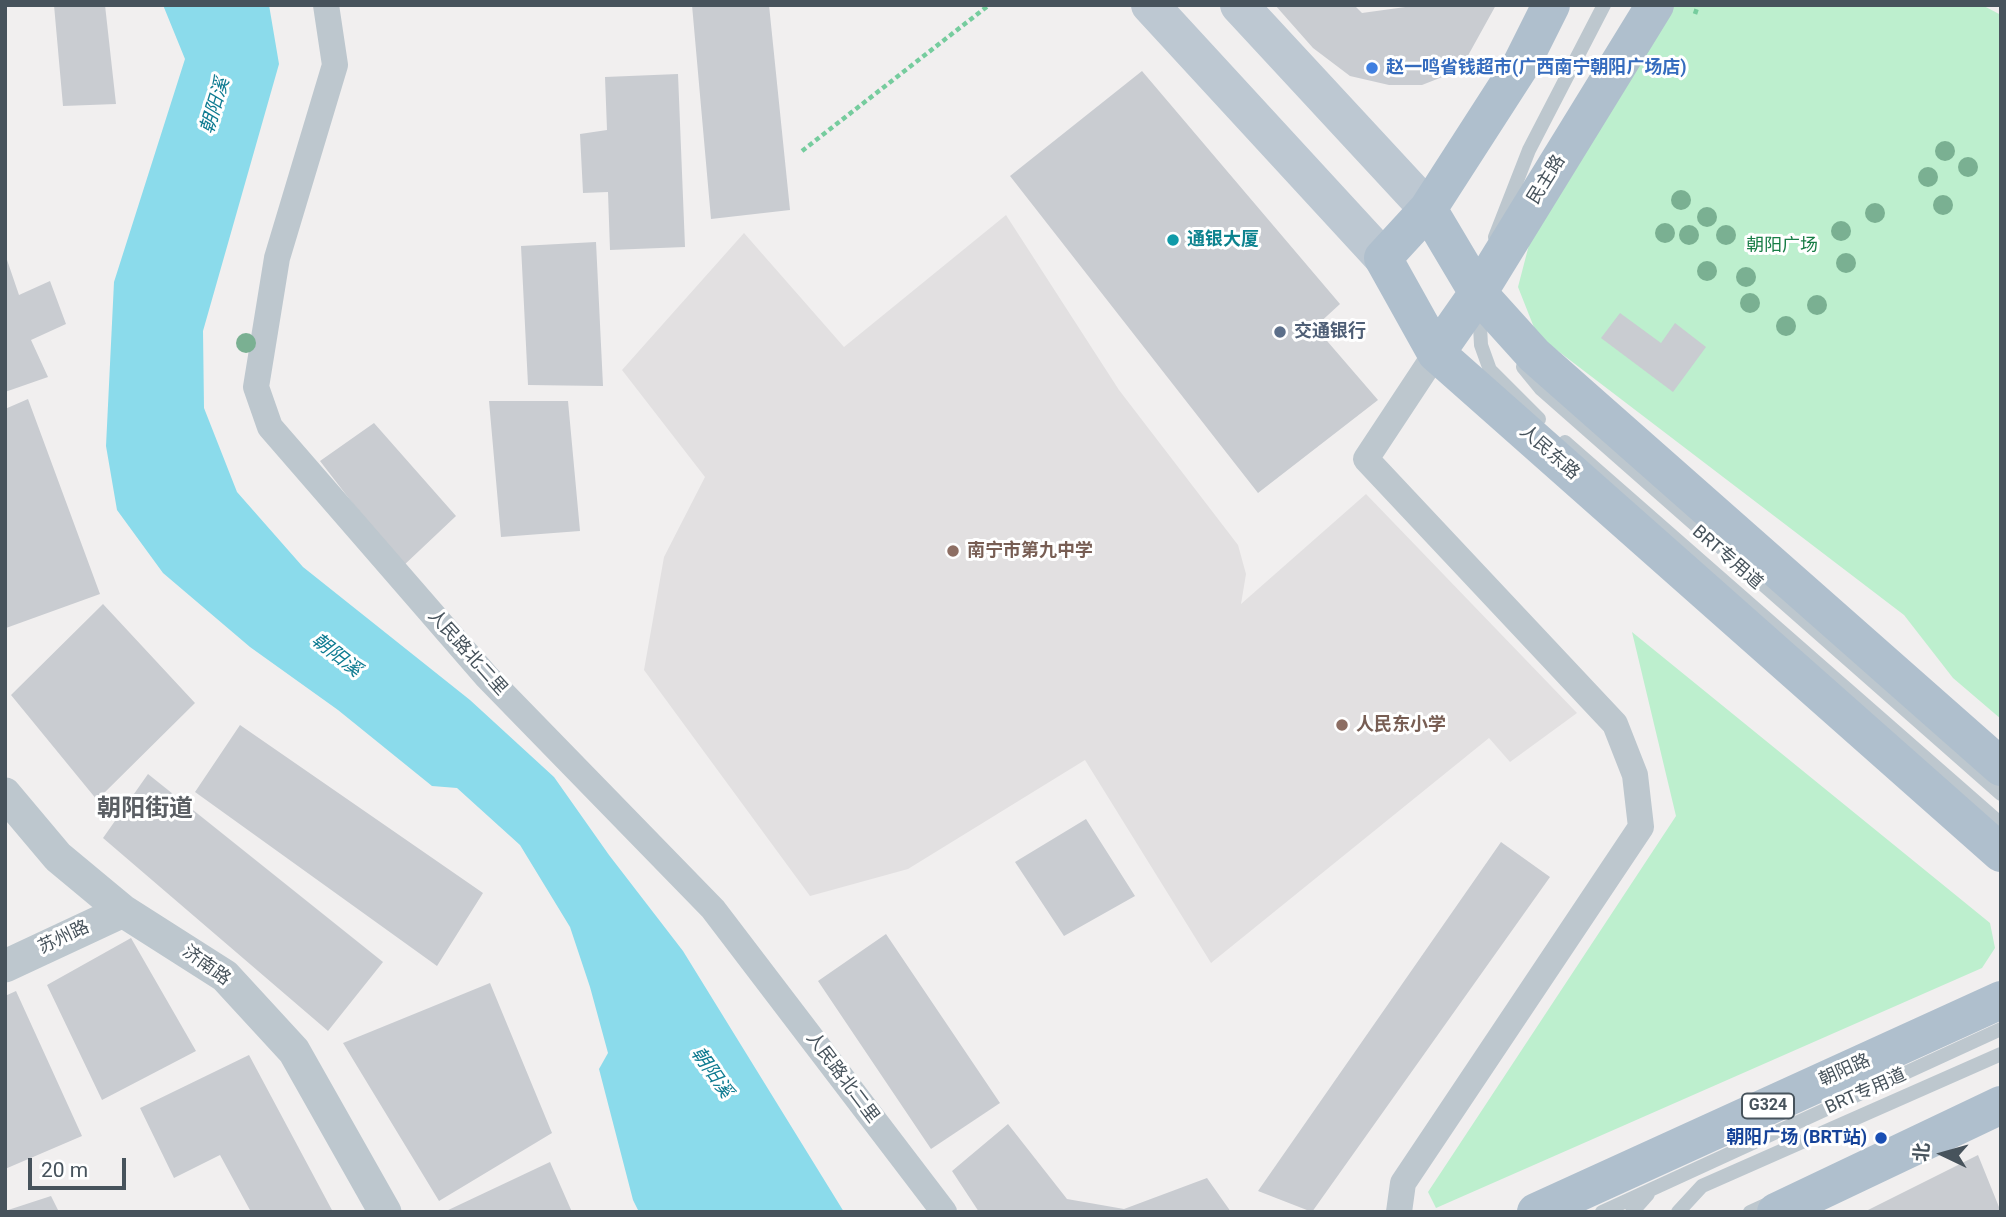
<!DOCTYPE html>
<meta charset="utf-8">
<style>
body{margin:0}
#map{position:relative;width:2006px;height:1217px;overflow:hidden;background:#f1efef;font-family:Roboto,"Noto Sans SC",sans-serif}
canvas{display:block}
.frame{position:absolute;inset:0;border:7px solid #47535c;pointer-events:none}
.north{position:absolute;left:1908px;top:1119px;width:70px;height:70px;-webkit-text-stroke:5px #fff;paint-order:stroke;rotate:275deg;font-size:19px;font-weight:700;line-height:28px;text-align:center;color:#47535c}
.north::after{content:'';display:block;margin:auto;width:24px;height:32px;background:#47535c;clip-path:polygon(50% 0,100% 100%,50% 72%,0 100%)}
.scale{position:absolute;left:28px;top:1158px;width:98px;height:32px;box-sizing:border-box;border:4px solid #47535c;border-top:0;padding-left:9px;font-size:21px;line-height:24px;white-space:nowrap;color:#47535c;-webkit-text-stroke:5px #fff;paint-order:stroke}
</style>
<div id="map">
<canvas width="2006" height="1217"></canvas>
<div class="frame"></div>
<div class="north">北</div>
<div class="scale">20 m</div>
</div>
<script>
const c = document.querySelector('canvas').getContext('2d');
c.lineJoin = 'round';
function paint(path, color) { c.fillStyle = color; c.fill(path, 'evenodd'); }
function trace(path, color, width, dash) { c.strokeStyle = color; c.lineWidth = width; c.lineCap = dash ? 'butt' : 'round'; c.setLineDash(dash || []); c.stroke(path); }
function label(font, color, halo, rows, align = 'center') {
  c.font = font + ' Roboto,"Noto Sans SC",sans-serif'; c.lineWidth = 6; c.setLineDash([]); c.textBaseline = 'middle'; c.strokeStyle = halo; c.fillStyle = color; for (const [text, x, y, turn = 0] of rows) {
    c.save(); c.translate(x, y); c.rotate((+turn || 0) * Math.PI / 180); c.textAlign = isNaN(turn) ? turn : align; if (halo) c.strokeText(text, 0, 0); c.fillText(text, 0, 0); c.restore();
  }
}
paint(new Path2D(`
 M1006,215L1119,390L1238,545L1246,574L1241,604L1366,494L1577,713L1510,762L1489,738L1211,963L1085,760L908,869L810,896L644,670L664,557L705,477L622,370L744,233L844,347Z`), '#e2e0e1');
paint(new Path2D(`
 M1669,5H1982L2001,15V719L1953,678L1904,615L1537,335L1518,287L1531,237Z
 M1632,632L1990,923L1995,948L1982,968L1436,1208L1428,1192L1676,816Z`), '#bdefce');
paint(new Path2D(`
 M163,5H269L279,64L203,331L204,408L237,492L303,567L470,700L554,777L609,855L683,951L844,1212H639L633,1200L599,1069L608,1053L590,987L570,927L520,845L457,788L432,786L338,710L250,647L163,573L117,510L106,446L114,282L185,59Z`), '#8bdbeb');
paint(new Path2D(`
 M54,5H105L116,104L63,106Z
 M692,5H769L790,210L711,219Z
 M1275,5H1354L1362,13L1420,5H1496L1460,70L1422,85H1389L1350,76L1313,48Z
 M1142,71L1340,304L1315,327L1378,400L1258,493L1010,176Z
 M678,74L685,247L610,250L608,192L583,193L580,134L607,130L605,77Z
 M596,242L603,386L528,385L521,246Z
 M5,254L19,295L50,281L66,324L31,340L48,377L5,392Z
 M1620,313L1661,343L1675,323L1706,347L1673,392L1601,338Z
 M28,399L100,594L6,628L5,409Z
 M489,401H568L580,531L501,537Z
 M374,423L456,516L402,567L320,461Z
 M103,604L195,703L97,800L11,695Z
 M240,725L483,893L437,966L195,792Z
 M148,774L383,962L328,1031L103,838Z
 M1086,819L1135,896L1064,936L1015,862Z
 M1501,842L1550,877L1312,1212L1258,1191Z
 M886,934L1000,1103L931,1149L818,981Z
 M131,938L196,1051L102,1100L47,985Z
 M490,983L552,1133L439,1201L343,1043Z
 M16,991L82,1136L5,1169V996Z
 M249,1055L333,1212H251L220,1155L174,1178L140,1108Z
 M1008,1124L1067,1199L1124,1209L1207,1178L1231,1212H979L952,1171Z
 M1978,1155L2001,1212H1864Z
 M550,1162L572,1212H444Z
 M51,1196L59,1212H5V1211Z`), '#c9ccd1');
trace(new Path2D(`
 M1695,14L1698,5
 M802,151L989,5`), '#76cc9e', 4.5, [5, 3.5]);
trace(new Path2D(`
 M1495,237L1529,150L1604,5
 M1479,307L1481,345L1490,370L1539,419
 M1523,367L1541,389L2001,794
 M1565,442L2001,824
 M1602,1212L2001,1029
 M1632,1212L1648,1194
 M1678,1212L1702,1186L2001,1054
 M1750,1212L1774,1201`), '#bdc7ce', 14);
trace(new Path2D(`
 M326,5L335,65L277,258L256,387L270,427L487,677L713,909L944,1212
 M1399,1212L1403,1183L1641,827L1635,775L1615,724L1366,459L1436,353`), '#bdc7ce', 26);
trace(new Path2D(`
 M5,794L58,857L123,911L225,976L294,1051L385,1212
 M5,966L123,911`), '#bdc7ce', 33);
trace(new Path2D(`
 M1150,5L1383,258
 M1239,5L1428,209`), '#bdc8d2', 38);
trace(new Path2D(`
 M1551,5L1522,63L1428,209L1383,258L1436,353L2001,853
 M1428,209L1478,293L1534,355L2001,767
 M1436,353L1478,293L1655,5
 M1536,1212L2001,1000
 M1776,1212L2001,1105`), '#afbfcd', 38);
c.fillStyle = '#7ab092';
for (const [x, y] of [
 [1945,151],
 [1968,167],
 [1928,177],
 [1681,200],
 [1943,205],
 [1875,213],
 [1707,217],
 [1841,231],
 [1665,233],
 [1689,235],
 [1726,235],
 [1846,263],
 [1707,271],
 [1746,277],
 [1750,303],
 [1817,305],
 [1786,326],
 [246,343]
]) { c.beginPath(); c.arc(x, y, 10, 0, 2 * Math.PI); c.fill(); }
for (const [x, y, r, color] of [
 [1372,68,7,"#3f7fe0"],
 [1173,240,7,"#0f9aa8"],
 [1280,332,7,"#5c6f8a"],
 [953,551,7,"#8d6e63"],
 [1342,725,7,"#8d6e63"],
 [1881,1138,7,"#1a4fb4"]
]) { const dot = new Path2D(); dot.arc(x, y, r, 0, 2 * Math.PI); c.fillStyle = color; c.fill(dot); trace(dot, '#fff', 2.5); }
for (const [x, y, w] of [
 [1768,1106,52]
]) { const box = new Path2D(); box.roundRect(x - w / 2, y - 12.5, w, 25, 5); c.fillStyle = '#fff'; c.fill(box); trace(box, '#47535c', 2); }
label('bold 16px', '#47535c', null, [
 ["G324",1768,1106]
]);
label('bold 18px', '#366cbe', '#fff', [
 ["赵一鸣省钱超市(广西南宁朝阳广场店)",1386,68]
], 'left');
label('18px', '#47535c', '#fff', [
 ["民主路",1547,180,-58],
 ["人民东路",1549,453,41],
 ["BRT专用道",1727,558,41],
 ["人民路北二里",467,653,48],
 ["苏州路",64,938,-25],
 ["济南路",206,966,36],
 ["朝阳路",1845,1071,-24],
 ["人民路北二里",842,1078,53],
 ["BRT专用道",1866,1092,-24]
]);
label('bold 18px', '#0d838f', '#fff', [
 ["通银大厦",1187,240]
], 'left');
label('18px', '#187d46', '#fff', [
 ["朝阳广场",1782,246]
]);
label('bold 18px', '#4e5e75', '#fff', [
 ["交通银行",1294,332]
], 'left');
label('bold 18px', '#785e54', '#fff', [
 ["南宁市第九中学",967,551],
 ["人民东小学",1356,725]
], 'left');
label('bold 18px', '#164399', '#fff', [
 ["朝阳广场 (BRT站)",1867,1138]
], 'right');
label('italic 19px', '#0e7b91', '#fff', [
 ["朝阳溪",216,106,-73],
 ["朝阳溪",336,656,38],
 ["朝阳溪",711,1073,55]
]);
label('bold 24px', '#5b5f64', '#fff', [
 ["朝阳街道",145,810]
]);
</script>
